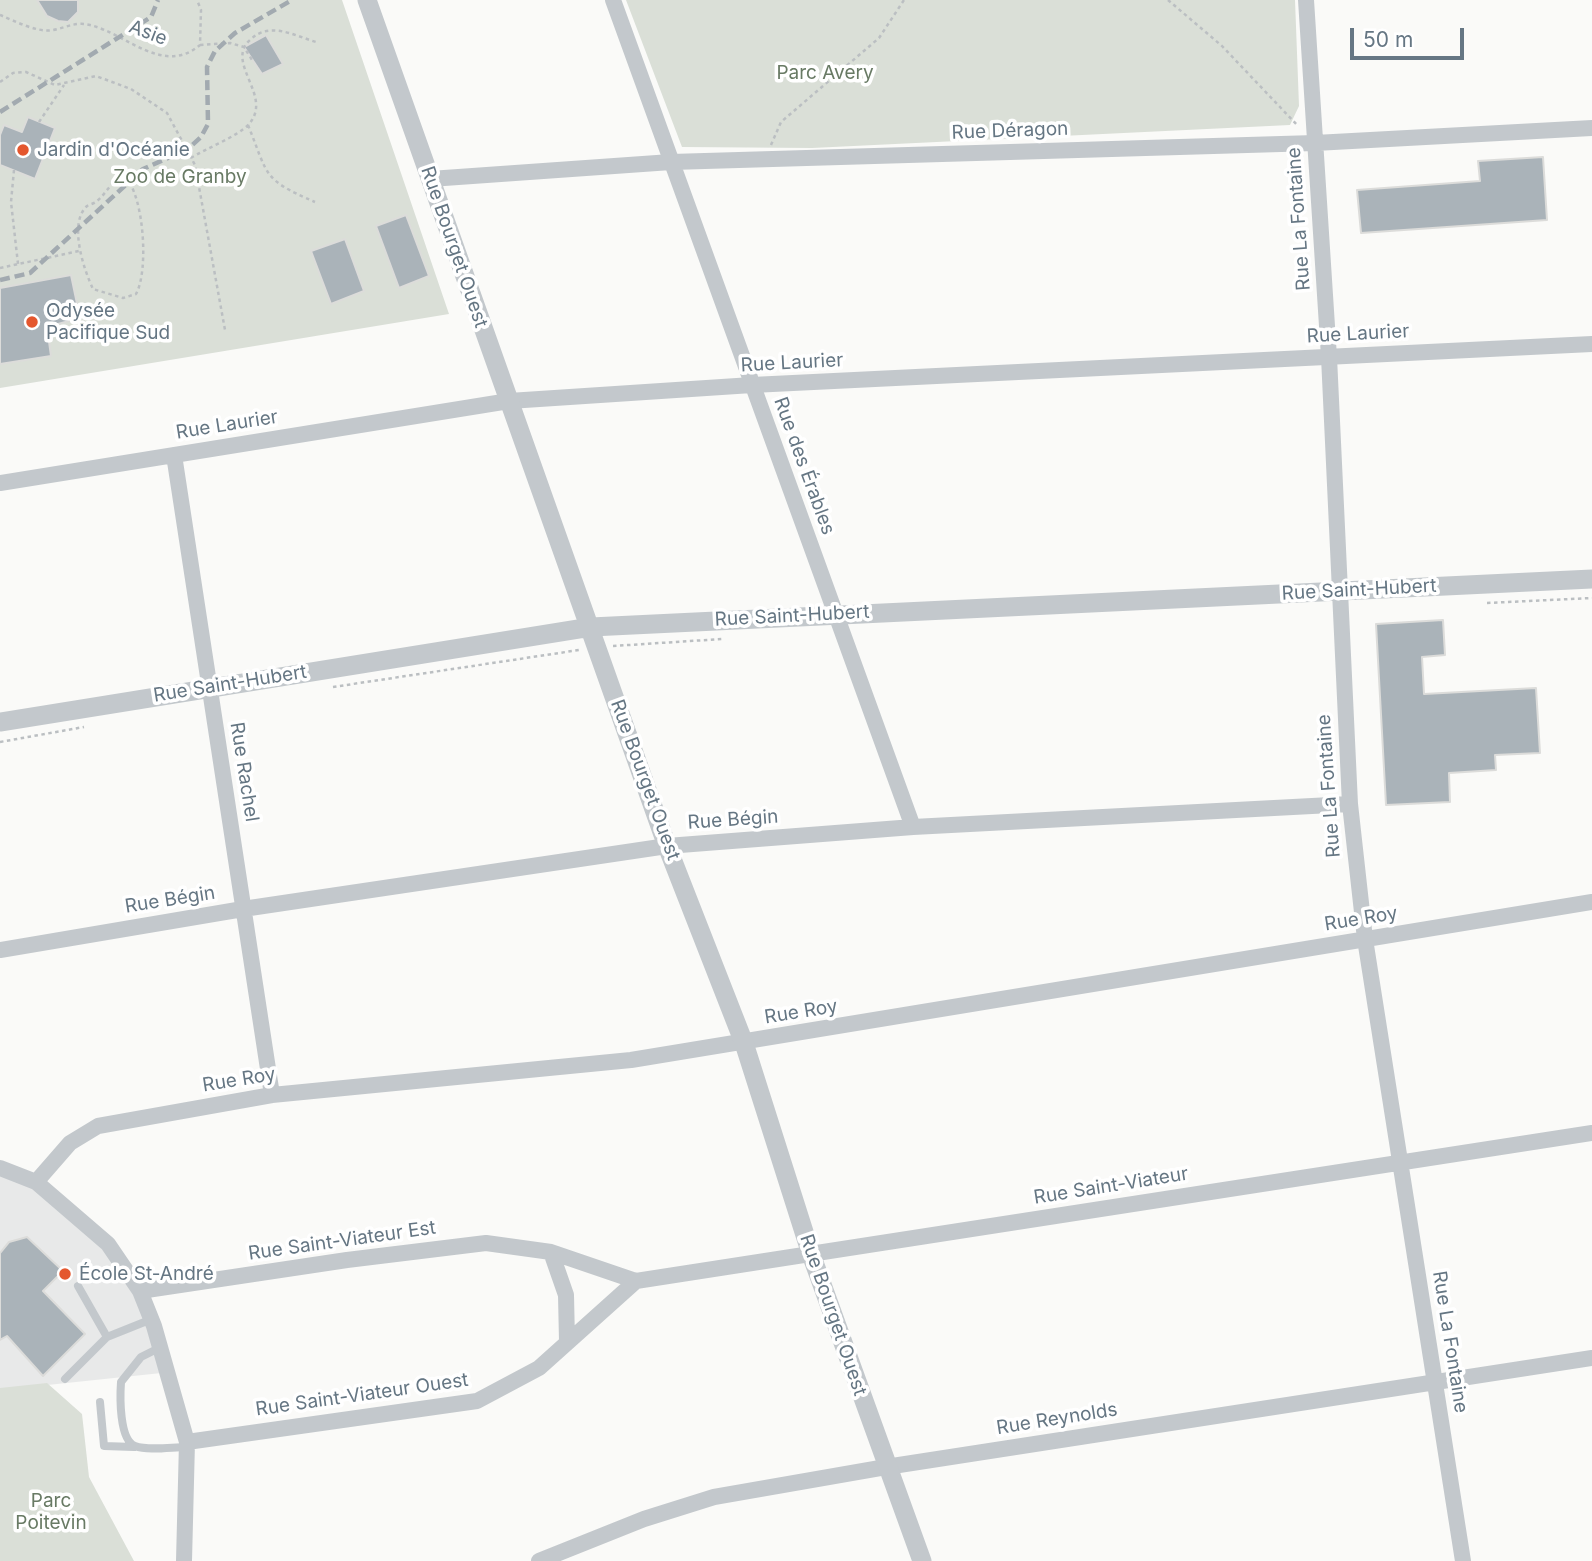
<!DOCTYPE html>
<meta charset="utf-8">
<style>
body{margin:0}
#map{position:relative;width:1592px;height:1561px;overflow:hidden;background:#fafaf8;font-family:Inter,sans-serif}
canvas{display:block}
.scale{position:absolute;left:1350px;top:28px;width:114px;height:32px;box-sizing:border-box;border:4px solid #657683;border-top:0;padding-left:9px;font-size:21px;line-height:24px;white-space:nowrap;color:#657683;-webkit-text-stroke:5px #fff;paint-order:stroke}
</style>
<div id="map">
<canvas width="1592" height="1561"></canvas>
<div class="scale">50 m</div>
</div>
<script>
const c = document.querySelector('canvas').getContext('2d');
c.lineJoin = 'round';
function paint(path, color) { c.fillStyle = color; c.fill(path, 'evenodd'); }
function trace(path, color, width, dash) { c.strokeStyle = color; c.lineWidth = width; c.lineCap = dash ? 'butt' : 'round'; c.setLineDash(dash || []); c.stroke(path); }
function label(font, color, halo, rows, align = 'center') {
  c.font = font + ' Inter,sans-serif'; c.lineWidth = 7; c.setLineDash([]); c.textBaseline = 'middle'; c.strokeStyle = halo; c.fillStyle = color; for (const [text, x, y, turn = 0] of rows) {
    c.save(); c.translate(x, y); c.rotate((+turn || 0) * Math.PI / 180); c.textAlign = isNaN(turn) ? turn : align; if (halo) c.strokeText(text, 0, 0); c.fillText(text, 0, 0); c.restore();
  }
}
paint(new Path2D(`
 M0,1165L38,1177L144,1293L171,1372L0,1390Z`), '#e8e9e9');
paint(new Path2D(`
 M0,0H342L449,314L0,388Z
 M626,0H1295L1299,106L1290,125L812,148L682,147Z
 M47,1383L82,1414L89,1477L134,1561H0V1388Z`), '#dadfd7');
const building = new Path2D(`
 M37,0H78V12L68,22L58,21L47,16Z
 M266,35L283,64L262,74L244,47Z
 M28,117L55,128L35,179L0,165V135L4,125L22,132Z
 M1543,157L1547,220L1361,233L1357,190L1480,181L1478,161Z
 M406,215L429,276L399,288L376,226Z
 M345,239L364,291L331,304L311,251Z
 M71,275L80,318L47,327L51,356L0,364V288Z
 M1443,620L1445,655L1422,657L1424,694L1536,688L1540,753L1495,755L1496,770L1449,773L1450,802L1386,805L1376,624Z
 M27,1237L63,1271L43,1291L85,1334L43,1376L7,1336L0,1340V1253L9,1242Z`);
paint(building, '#aab3b9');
trace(building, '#dcdcda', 2);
trace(new Path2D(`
 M1168,0L1222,46L1298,126
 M0,15C15,21 37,33 53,30C66,28 75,21 90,25C127,34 163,76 200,45L201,10L197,0
 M200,45L230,43L244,47L252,60
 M0,82L13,73L26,72L55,85L96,76L131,89L167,113L195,165L225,330
 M39,122L64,85
 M248,125C269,177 262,179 315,202
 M771,145L781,122L879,38L904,0
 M191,158C205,149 238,136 248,125C275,97 224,63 250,40C269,21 293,35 316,42
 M14,170L11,202L18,264
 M125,177C144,195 149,271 136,294L123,298L93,289C84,270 68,223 87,206C90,204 94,204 97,201C108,192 108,183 125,177Z
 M0,268L79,251
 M1487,603L1592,598
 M613,646L722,639
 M333,687L579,650
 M0,742L84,727`), '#bbbfc2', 2.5, [3.5, 3.5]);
trace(new Path2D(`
 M78,1286L107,1337
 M161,1347L141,1357L121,1382C120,1396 119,1440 135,1446C148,1451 172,1447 186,1447
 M65,1379L107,1337L152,1319
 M100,1402L104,1446L134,1447`), '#c3c8cc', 8);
trace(new Path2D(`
 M613,0L913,827
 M1306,0L1329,357L1350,804L1365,939L1463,1561
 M430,179L671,162L1315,143L1592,128
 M174,455L272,1095
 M0,483L509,401L752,385L1592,344
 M0,950L243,909L667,846L913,827L1350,804
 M0,1168L36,1182L108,1244L140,1291L154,1326L187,1442L184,1561
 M36,1182L70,1143L98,1126L272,1095L631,1060L1592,902
 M551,1252L566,1295L567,1341
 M140,1291L347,1260L486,1243L551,1252L636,1281L1592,1133
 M187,1442L477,1401L539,1368L636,1281
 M539,1561L644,1519L714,1497L886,1467L1592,1358`), '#c3c8cc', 16);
trace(new Path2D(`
 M367,0L667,846L744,1043L811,1254L922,1561
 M0,722L591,627L1592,579`), '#c3c8cc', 19);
trace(new Path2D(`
 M0,112L151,17L158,0
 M0,280L30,273L143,169L188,149L201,137L208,124L207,67L215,51L235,33L292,0`), '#a2aab0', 4.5, [10, 5]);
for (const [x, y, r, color] of [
 [23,150,7,"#e4572e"],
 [32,322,7,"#e4572e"],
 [65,1274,7,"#e4572e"]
]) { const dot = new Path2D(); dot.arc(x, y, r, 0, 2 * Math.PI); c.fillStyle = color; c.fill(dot); trace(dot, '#fff', 2.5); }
label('19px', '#657683', '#fff', [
 ["Asie",148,33,21],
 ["Rue Déragon",1010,131,-2],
 ["Rue La Fontaine",1299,219,-94],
 ["Rue Bourget Ouest",454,247,71],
 ["Rue Laurier",1358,334,-3],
 ["Rue Laurier",792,363,-3],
 ["Rue Laurier",227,425,-9],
 ["Rue des Érables",804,466,70],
 ["Rue Saint-Hubert",1359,590,-3],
 ["Rue Saint-Hubert",792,616,-3],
 ["Rue Saint-Hubert",230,684,-9],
 ["Rue Rachel",244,772,81],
 ["Rue Bourget Ouest",645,780,70],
 ["Rue La Fontaine",1329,786,-94],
 ["Rue Bégin",733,820,-4],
 ["Rue Bégin",170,900,-9],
 ["Rue Roy",1361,919,-9],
 ["Rue Roy",801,1012,-9],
 ["Rue Roy",239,1080,-9],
 ["Rue Saint-Viateur",1111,1186,-9],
 ["Rue Saint-Viateur Est",342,1241,-8],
 ["Rue Bourget Ouest",833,1315,71],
 ["Rue La Fontaine",1450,1342,81],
 ["Rue Saint-Viateur Ouest",362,1395,-8],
 ["Rue Reynolds",1057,1419,-9]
]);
label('19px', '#687a64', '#fff', [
 ["Parc Avery",825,73],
 ["Zoo de Granby",180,177],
 ["Parc",51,1501],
 ["Poitevin",51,1523]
]);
label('19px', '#657683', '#fff', [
 ["Jardin d'Océanie",37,150],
 ["Odysée",46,311],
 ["Pacifique Sud",46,333],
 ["École St-André",79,1274]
], 'left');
</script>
